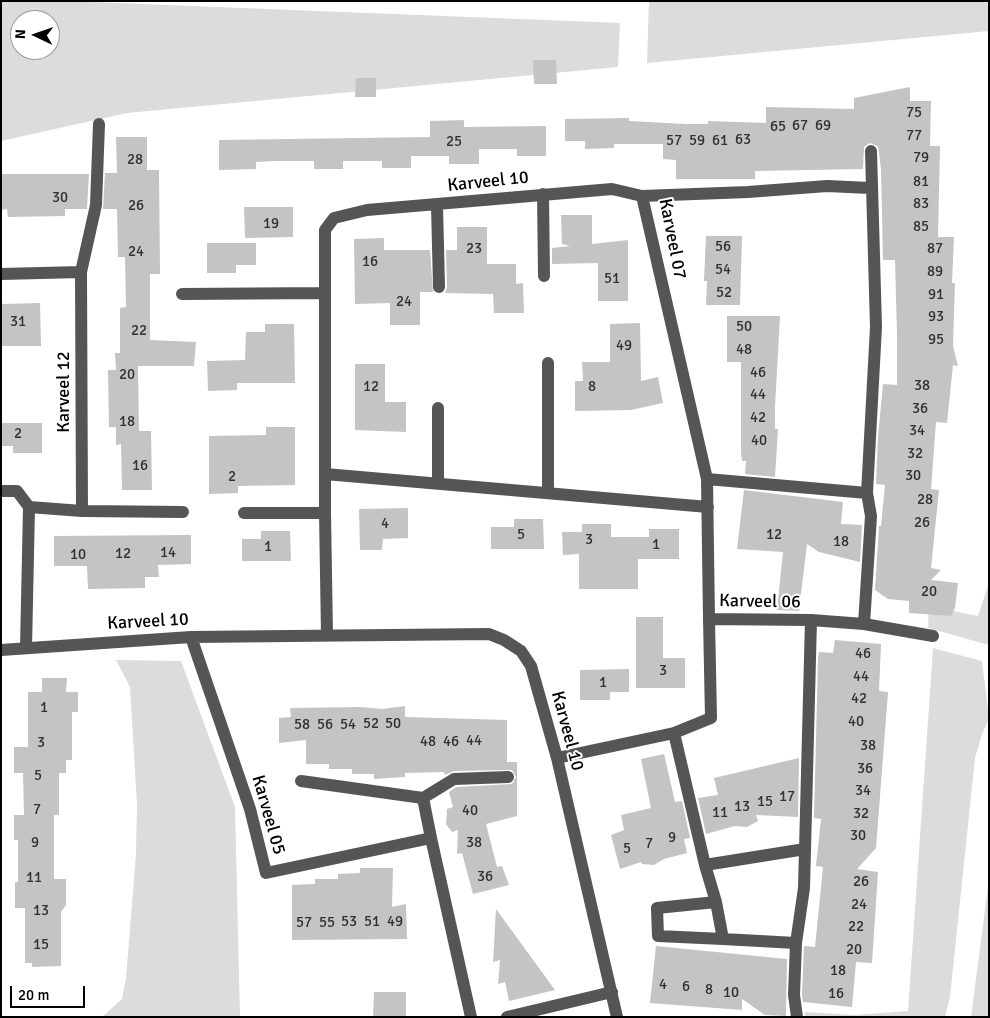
<!DOCTYPE html>
<style>
body{margin:0}
#map{position:relative;width:990px;height:1018px;overflow:hidden;background:#fff;font-family:Signika,sans-serif}
canvas{display:block}
.frame{position:absolute;inset:0;border:2px solid #000;pointer-events:none}
.north{position:absolute;left:10px;top:10px;width:50px;height:50px;box-sizing:border-box;background:#fff;border:1px solid #999;border-radius:50%;rotate:273deg;font-size:14px;font-weight:700;line-height:20px;text-align:center;color:#000}
.north::after{content:'';display:block;margin:auto;width:18px;height:22px;background:#000;clip-path:polygon(50% 0,100% 100%,50% 72%,0 100%)}
.scale{position:absolute;left:10px;top:986px;width:75px;height:22px;box-sizing:border-box;border:2px solid #000;border-top:0;padding-left:6px;font-size:15px;line-height:18px;white-space:nowrap;color:#000;-webkit-text-stroke:4px #fff;paint-order:stroke}
</style>
<div id="map">
<canvas width="990" height="1018"></canvas>
<div class="frame"></div>
<div class="north">N</div>
<div class="scale">20 m</div>
</div>
<script>
const c = document.querySelector('canvas').getContext('2d');
c.lineJoin = 'round';
function paint(path, color) { c.fillStyle = color; c.fill(path, 'evenodd'); }
function trace(path, color, width, dash) { c.strokeStyle = color; c.lineWidth = width; c.lineCap = dash ? 'butt' : 'round'; c.setLineDash(dash || []); c.stroke(path); }
function label(font, color, halo, rows, align = 'center') {
  c.font = font + ' Signika,sans-serif'; c.lineWidth = 4; c.setLineDash([]); c.textBaseline = 'middle'; c.strokeStyle = halo; c.fillStyle = color; for (const [text, x, y, turn = 0] of rows) {
    c.save(); c.translate(x, y); c.rotate((+turn || 0) * Math.PI / 180); c.textAlign = isNaN(turn) ? turn : align; if (halo) c.strokeText(text, 0, 0); c.fillText(text, 0, 0); c.restore();
  }
}
paint(new Path2D(`
 M1,1H67L620,23L618,67L127,113L1,141ZM20,20H50V50H20Z
 M649,1H989V31L647,63Z
 M989,583V645L928,628L929,606L978,616Z
 M933,648L982,661L989,719L982,734L975,758L950,997L945,1017H805V1012L855,1015L908,1011Z
 M116,660L181,661L235,807L240,1017H102L122,999L126,978L136,854L137,805L130,687Z
 M989,879V1017H971Z`), '#dcdcdc');
paint(new Path2D(`
 M533,60H556L557,84H534Z
 M356,78H376V97H355Z
 M910,87V101H931L930,146H940L938,237H954L952,283H955L953,346L958,366L953,365L947,423L936,422L931,489L939,490L931,568L941,570L931,580L958,583L955,608L951,616L909,613V601L888,599L875,590L879,526H881L885,485L876,484L878,437L883,384L897,385V335L895,260H883L881,169L878,146L870,143L864,147L863,169L755,171V179H676V160L663,159V144H614V148L585,149V141H565V119L629,118V121L686,124H708V121L766,123V107L854,109V98Z
 M464,120V127L546,126V156H517V149H479V164H449V156H411V168H382V161H343V169H314V161H276L256,162V169L219,170V140L430,137V121Z
 M116,137H147V170H159L160,274H150V340L196,342L194,366H138L139,431H151L152,490H122L121,444L116,445V427H109L108,370H116L115,353H120V308L126,307L125,257H118L117,209H103L105,173H117Z
 M1,174H89L87,209H65V216L8,217L7,209L1,210Z
 M244,207H293V237L245,238Z
 M561,215H592V244L628,240V301H598V263L552,264V248L570,246L562,244Z
 M457,227H487V264H516V284L523,283L524,313H494L493,294L445,293L447,287L446,250H457Z
 M706,236H742L740,305H706L707,281H704Z
 M384,238V250H430L433,292H420V325H390V303L355,304L354,239Z
 M207,243H256V265H236V273H207Z
 M40,303L41,346H1V304Z
 M727,316H780L775,407V429H778L775,477L745,474L746,461H742L741,453V362H727Z
 M640,323L641,381L658,377L663,403L631,410L575,411V381H583L582,362H610V324Z
 M265,324H294L295,383H237V390L208,391L207,361L245,360L246,332H265Z
 M355,364H385V402H406V432L355,430Z
 M1,423H42V453H13V446H1Z
 M266,427H295V485L238,486V493L209,494V436L266,435Z
 M744,490L843,502L841,524L862,525L860,562L819,552L807,544L799,611L777,610L783,552L737,549Z
 M408,508V538L383,539L382,550H360L359,509Z
 M514,519H543L544,549H491V527H514Z
 M582,524H611V537H649V529H679V559H638V589H579V554L563,555L562,532H582Z
 M261,531H290L291,561H242V539H261Z
 M191,535V564L158,565L159,577H145V588L88,589L87,566H54V536Z
 M636,617H663V658H685V688H636Z
 M835,640L881,644L879,691L888,692L876,848L857,869L878,872L872,963L856,962L852,1007L803,1002L802,995L804,946L815,947L823,867L816,866L821,819L814,818L818,658L819,652L833,653Z
 M629,669V692H610V700H580V670Z
 M42,678H67L66,692H78V712H72V760H66V773H59V815H54V879H66V905L61,912V966L32,967V963H25V908H15V882H18V840H14V815H24L23,773H14V747H28V692H42Z
 M405,706V717L507,720V762H517V816L486,824L497,867L502,866L509,885L473,894L462,853L457,854L458,830L452,832L446,824L447,809L453,807L449,792L456,787L512,784L516,777L512,770L454,771L445,775L444,772L405,773V777L374,779V774H352V769H329V764H306V740L279,743V718L291,717L290,708L359,707L383,709Z
 M664,754L675,802L682,801L690,838L684,839L687,853L664,859L654,865L642,864L641,862L620,869L611,835L624,830L621,815L651,808L641,759Z
 M799,758L798,817L756,815L758,821L747,827L735,826L706,834L698,798L718,795L714,778Z
 M360,868H393L392,907L406,904L407,939L292,940V885L315,884V879H338V874L360,873Z
 M496,909L555,990L509,1001L505,982L498,984L500,960L493,962Z
 M656,946L787,959L786,1016L765,1015L742,999V1010L650,1003Z
 M374,992H406V1017H373Z`), '#c4c4c4');
trace(new Path2D(`
 M543,194L544,276
 M437,206L439,287
 M81,272L96,205L99,124
 M1,274L81,272L82,511
 M182,294L325,293
 M325,474L708,507
 M707,479L867,493
 M438,483V408
 M1,491H17L29,507L82,511L183,512
 M548,493V363
 M244,513H325
 M709,619L707,479L642,196L748,192L827,186L870,188
 M811,620L864,624L933,636
 M864,624L871,516L867,493L876,327L871,151
 M327,635L325,513V230L334,218L367,210L612,189L642,196
 M191,637L250,809L266,873L431,838L423,798L301,781
 M26,648L29,507
 M1,650L191,637L489,634L504,640L521,651L531,666L557,758L617,1017
 M557,758L674,733L711,718L709,619L811,620L804,888L796,943L723,939L716,902L705,865L674,733
 M423,798L454,779L508,777
 M431,838L471,1017
 M705,865L805,849
 M716,902L657,908L658,936L723,939
 M796,943L794,995L797,1017
 M507,1017L612,992`), '#555', 12);
label('15px', '#313131', null, [
 ["75",914,113],
 ["67",800,126],
 ["69",823,126],
 ["65",778,127],
 ["77",914,136],
 ["63",743,140],
 ["57",674,141],
 ["59",697,141],
 ["61",720,141],
 ["25",454,142],
 ["79",921,158],
 ["28",135,160],
 ["81",921,182],
 ["30",60,198],
 ["83",921,204],
 ["26",136,206],
 ["19",271,224],
 ["85",921,227],
 ["56",723,247],
 ["23",474,249],
 ["87",935,249],
 ["24",136,252],
 ["16",370,262],
 ["54",723,270],
 ["89",935,272],
 ["51",612,279],
 ["52",724,293],
 ["91",936,295],
 ["24",404,302],
 ["93",936,317],
 ["31",18,322],
 ["50",744,327],
 ["22",139,331],
 ["95",936,340],
 ["49",624,346],
 ["48",744,350],
 ["46",758,373],
 ["20",127,375],
 ["38",922,386],
 ["12",371,387],
 ["8",592,387],
 ["44",758,395],
 ["36",920,409],
 ["42",758,418],
 ["18",127,422],
 ["34",917,431],
 ["2",18,434],
 ["40",759,441],
 ["32",915,454],
 ["16",140,466],
 ["30",913,476],
 ["2",232,477],
 ["28",925,500],
 ["26",922,523],
 ["4",385,524],
 ["5",521,535],
 ["12",774,535],
 ["3",589,540],
 ["18",841,542],
 ["1",656,545],
 ["1",268,547],
 ["14",168,553],
 ["12",123,554],
 ["10",78,555],
 ["20",929,592],
 ["46",863,654],
 ["3",663,671],
 ["44",861,677],
 ["1",603,683],
 ["42",859,699],
 ["1",44,708],
 ["40",856,722],
 ["52",371,724],
 ["50",393,724],
 ["58",302,725],
 ["56",325,725],
 ["54",348,725],
 ["44",474,741],
 ["48",428,742],
 ["46",451,742],
 ["3",41,743],
 ["38",868,746],
 ["36",865,769],
 ["5",38,776],
 ["34",863,791],
 ["17",787,797],
 ["15",765,802],
 ["13",742,807],
 ["7",37,810],
 ["40",470,811],
 ["11",720,813],
 ["32",861,814],
 ["30",858,836],
 ["9",672,838],
 ["9",35,843],
 ["38",474,843],
 ["7",649,844],
 ["5",627,849],
 ["36",485,877],
 ["11",34,878],
 ["26",861,882],
 ["24",859,905],
 ["13",41,911],
 ["53",349,922],
 ["51",372,922],
 ["49",395,922],
 ["57",304,923],
 ["55",327,923],
 ["22",856,927],
 ["15",41,945],
 ["20",854,950],
 ["18",838,971],
 ["4",663,985],
 ["6",686,987],
 ["8",709,990],
 ["10",731,993],
 ["16",836,994]
]);
label('18px', '#000', '#fff', [
 ["Karveel 10",488,182,-6],
 ["Karveel 07",672,239,79],
 ["Karveel 12",64,392,-90],
 ["Karveel 06",760,602,1],
 ["Karveel 10",148,622,-3],
 ["Karveel 10",567,731,75],
 ["Karveel 05",268,815,74]
]);
</script>
